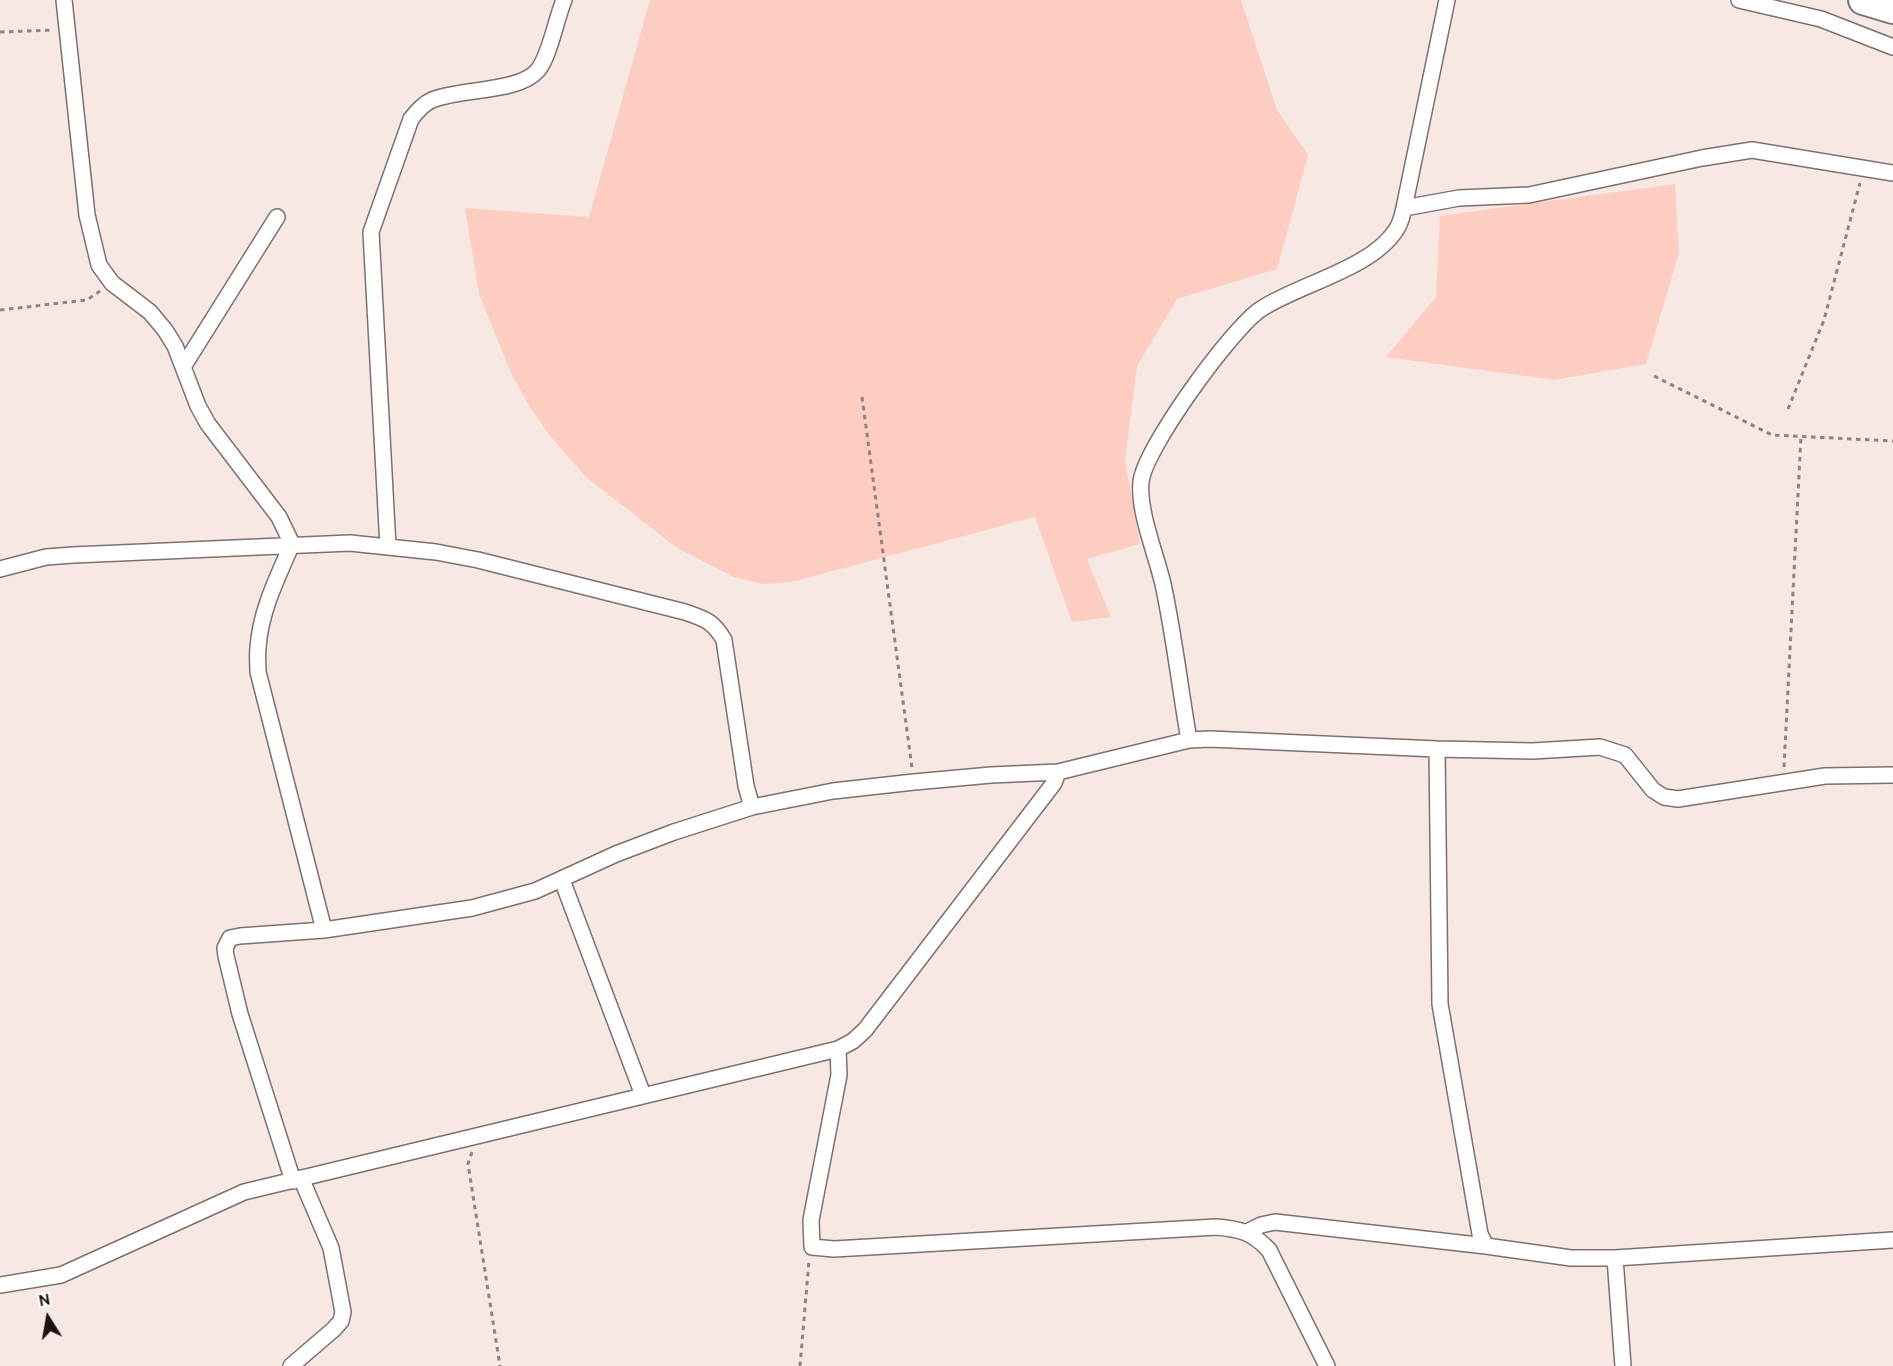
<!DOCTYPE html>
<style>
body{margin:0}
#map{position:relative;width:1893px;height:1366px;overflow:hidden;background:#f7e8e4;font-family:Cabin,sans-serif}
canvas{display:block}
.north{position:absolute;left:18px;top:1288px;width:60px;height:60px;-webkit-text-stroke:4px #fff;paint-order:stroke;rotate:349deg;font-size:16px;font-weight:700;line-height:24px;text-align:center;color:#181312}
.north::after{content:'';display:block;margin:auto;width:21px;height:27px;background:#181312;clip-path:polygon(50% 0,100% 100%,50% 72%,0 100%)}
</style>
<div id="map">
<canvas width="1893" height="1366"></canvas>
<div class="north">N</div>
</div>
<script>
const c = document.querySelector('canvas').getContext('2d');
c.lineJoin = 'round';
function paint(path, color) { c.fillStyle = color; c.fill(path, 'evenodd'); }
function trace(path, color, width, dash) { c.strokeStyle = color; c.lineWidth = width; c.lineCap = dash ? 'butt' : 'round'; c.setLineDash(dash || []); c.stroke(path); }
paint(new Path2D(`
 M650,0H1241L1277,110L1308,155L1277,269L1177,299L1137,366L1125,460L1140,544L1087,559L1111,617L1072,622L1035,517L792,582L763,584L734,577L677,548L586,477L550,436L528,404L511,373L479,294L465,208L589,217Z
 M1675,184L1679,253L1646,364L1554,380L1386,357L1436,297L1440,216Z`), '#fdcdc1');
const minor = new Path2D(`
 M64,0L87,215L99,265L112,283L150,312L165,330L175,346L198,406L208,424L279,517L292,544C278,576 260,612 258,648C257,655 258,664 258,672L324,930
 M1739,0L1821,19L1893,47
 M1404,208L1459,198L1529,195L1702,158L1752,150L1893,173
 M183,367L277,217
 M388,547L371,232L411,119C417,111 423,104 432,100C460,88 519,93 538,70C550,55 556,19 564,0
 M0,569L46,557L73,555L350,543L436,552L478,560L685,612C705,619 713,621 724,640L746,786L752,807
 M1189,740C1180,688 1174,635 1163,584C1156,554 1138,511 1141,482C1144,449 1232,328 1261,309C1299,284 1371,269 1396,230C1401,223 1402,216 1404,208L1447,0
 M1437,749L1440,1004L1480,1234L1486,1246L1571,1258H1615L1893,1240
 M562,880L643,1095
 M838,1049L839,1075L811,1220L812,1247L834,1249L1216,1227C1240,1229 1252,1232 1269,1250L1327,1366
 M293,1181L240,1014L226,956L225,948L230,938L240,936L324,930L472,908L535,891L616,854L674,832L752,807L833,791L914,782L991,775L1058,772L1189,740L1210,739L1437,749L1533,751L1600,747L1625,755L1653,790L1664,797L1678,799L1825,776L1893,775
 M1247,1232L1261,1225L1275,1222L1486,1246
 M1615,1258L1623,1366
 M0,1285L61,1275L244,1192L838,1049L853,1041L865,1030L1054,783L1058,772
 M291,1366L334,1329L341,1321L343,1312L331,1248L301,1178`);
const motorway = new Path2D(`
 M1863,0L1893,9`);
trace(minor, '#7d706d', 18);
trace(motorway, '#7d706d', 32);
trace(new Path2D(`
 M0,32L53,30
 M0,310L87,300L100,291
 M1654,376L1772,435L1893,441
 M862,397L912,768
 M1788,409L1824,320L1860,183
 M1784,767L1801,436
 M472,1152L468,1164L500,1366
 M800,1366L809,1261`), '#8e8481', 3, [4.5, 4.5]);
trace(minor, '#fff', 15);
trace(motorway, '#fff', 28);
</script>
